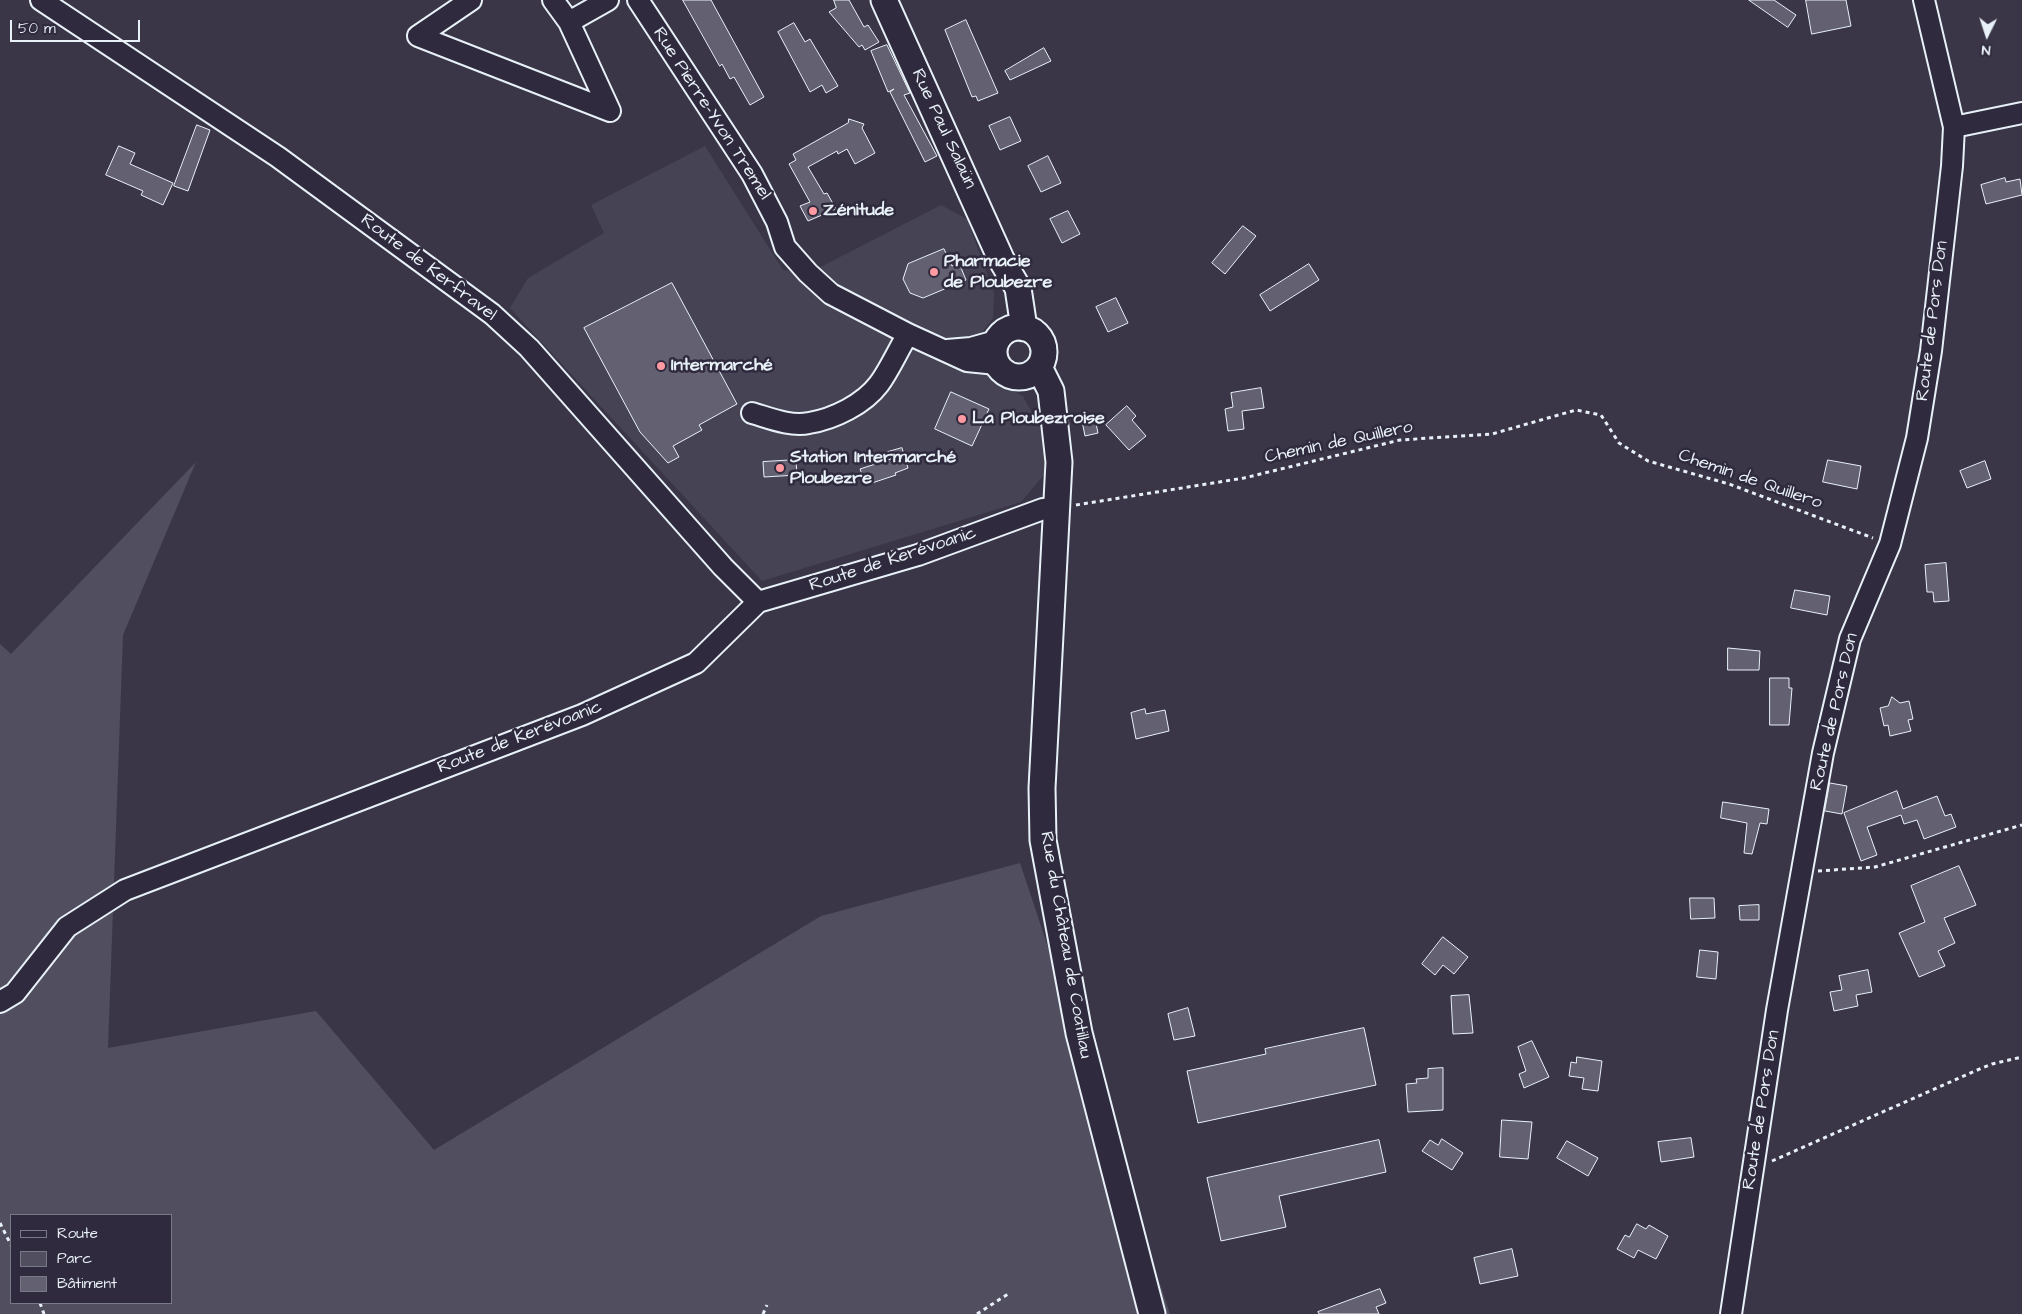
<!DOCTYPE html>
<meta charset="utf-8">
<style>
body{margin:0}
#map{position:relative;width:2022px;height:1314px;overflow:hidden;background:#3a3648;font-family:"Architects Daughter",sans-serif}
canvas{display:block}
.legend{position:absolute;left:10px;top:1214px;width:162px;height:90px;box-sizing:border-box;background:#2f2a3d;border:1px solid #797a88;margin:0;padding:6px 9px;list-style:none;font-size:15px;color:#e8f1f8}
.legend li{display:flex;align-items:center;gap:10px;height:25px}
.legend b{width:25px;border:1px solid #797a88}
.north{position:absolute;left:1962px;top:10px;width:50px;height:50px;-webkit-text-stroke:4px #2f2a3d;paint-order:stroke;rotate:184deg;font-size:14px;font-weight:700;line-height:20px;text-align:center;color:#e8f1f8}
.north::after{content:'';display:block;margin:auto;width:18px;height:22px;background:#e8f1f8;clip-path:polygon(50% 0,100% 100%,50% 72%,0 100%)}
.scale{position:absolute;left:10px;top:20px;width:130px;height:22px;box-sizing:border-box;border:2px solid #e8f1f8;border-top:0;padding-left:6px;font-size:15px;line-height:18px;white-space:nowrap;color:#e8f1f8;-webkit-text-stroke:4px #2f2a3d;paint-order:stroke}
</style>
<div id="map">
<canvas width="2022" height="1314"></canvas>
<ul class="legend">
<li><b style="height:6px;background:#2f2a3d"></b>Route</li>
<li><b style="height:14px;background:#504e5f"></b>Parc</li>
<li><b style="height:14px;background:#636171"></b>Bâtiment</li>
</ul>
<div class="north">N</div>
<div class="scale">50 m</div>
</div>
<script>
const c = document.querySelector('canvas').getContext('2d');
c.lineJoin = 'round';
function paint(path, color) { c.fillStyle = color; c.fill(path, 'evenodd'); }
function trace(path, color, width, dash) { c.strokeStyle = color; c.lineWidth = width; c.lineCap = dash ? 'butt' : 'round'; c.setLineDash(dash || []); c.stroke(path); }
function label(font, color, halo, rows, align = 'center') {
  c.font = font + ' "Architects Daughter",sans-serif'; c.lineWidth = 5; c.setLineDash([]); c.textBaseline = 'middle'; c.strokeStyle = halo; c.fillStyle = color; for (const [text, x, y, turn = 0] of rows) {
    c.save(); c.translate(x, y); c.rotate((+turn || 0) * Math.PI / 180); c.textAlign = isNaN(turn) ? turn : align; if (halo) c.strokeText(text, 0, 0); c.fillText(text, 0, 0); c.restore();
  }
}
paint(new Path2D(`
 M705,146L783,270L807,274L941,205L967,219L994,293L993,318L981,334L988,377L1023,396L1041,430L1049,469L1021,502L762,581L510,308L528,278L604,233L591,205Z`), '#464354');
paint(new Path2D(`
 M196,462L123,635L108,1048L316,1011L434,1150L821,916L1020,863L1170,1314H0V644L11,654ZM11,1215H171V1303H11Z`), '#504e5f');
const building = new Path2D(`
 M683,0H711L764,97L750,105L734,77L730,79L722,64L720,66Z
 M834,0H849L864,27L868,25L879,42L865,50L862,45L859,47L829,12L836,8Z
 M1749,0H1774L1796,15L1788,27Z
 M1806,0H1846L1851,26L1812,34Z
 M966,20L998,93L978,101L976,96L972,97L945,30Z
 M794,23L805,42L810,39L838,86L826,93L822,85L810,92L778,32Z
 M887,45L910,93L904,95L937,156L925,162L890,92L894,89L888,92L871,51Z
 M1044,48L1051,61L1010,80L1005,71Z
 M1010,117L1021,141L1000,150L989,126Z
 M849,119L864,124L862,128L875,153L855,164L847,149L838,154L837,151L808,167L824,194L827,193L836,209L808,221L800,206L810,202L789,164L796,160L793,154L848,123Z
 M197,125L210,130L188,191L174,186Z
 M119,146L135,153L130,164L173,183L163,205L141,195L143,191L106,175Z
 M1048,156L1061,183L1041,192L1028,166Z
 M2005,178L2006,182L2020,179L2022,195L1986,204L1981,185Z
 M1068,211L1080,234L1062,243L1050,219Z
 M1243,226L1256,236L1225,274L1212,263Z
 M944,249L952,266L959,263L966,280L923,298L910,293L903,279L908,264Z
 M1309,264L1319,280L1270,311L1260,295Z
 M672,283L737,404L699,425L702,430L673,446L679,457L668,463L640,432L584,328Z
 M1116,298L1128,323L1108,332L1096,307Z
 M1261,388L1264,408L1242,411L1244,429L1228,431L1225,409L1233,407L1231,393Z
 M951,392L989,409L972,446L935,429Z
 M1127,406L1136,416L1132,420L1146,436L1129,450L1106,425Z
 M1094,414L1098,433L1085,436L1081,416Z
 M902,448L908,468L895,473L896,475L866,485L860,469L891,459L888,452Z
 M796,460L797,475L764,477L763,462Z
 M1828,460L1861,466L1857,489L1823,482Z
 M1985,461L1991,479L1967,488L1960,471Z
 M1946,563L1949,601L1934,602L1933,592H1927L1925,565Z
 M1795,590L1830,596L1827,615L1791,608Z
 M1728,648L1760,651L1759,670H1728Z
 M1770,678H1789V688H1792L1789,725H1770Z
 M1892,697L1900,703L1909,701L1913,719L1908,720L1911,731L1890,736L1888,725L1884,726L1880,708L1888,706Z
 M1145,709L1146,714L1165,710L1169,731L1136,739L1131,713Z
 M1830,783L1847,786L1842,814L1825,811Z
 M1897,791L1903,809L1937,796L1945,816L1951,814L1956,827L1924,839L1917,820L1904,824L1901,815L1867,827L1877,855L1861,861L1844,813Z
 M1723,802L1769,809L1767,824L1760,823L1752,854L1744,853L1747,823L1721,818Z
 M1959,866L1976,905L1944,918L1955,943L1938,951L1945,966L1919,977L1899,933L1925,922L1911,886Z
 M1690,898H1714L1715,918L1691,919Z
 M1759,905V920H1740L1739,906Z
 M1443,937L1468,957L1454,974L1443,965L1435,975L1422,964Z
 M1700,950L1718,952L1716,979L1697,977Z
 M1868,970L1872,992L1856,995L1858,1006L1834,1011L1830,992L1842,990L1839,976Z
 M1469,995L1473,1033L1453,1034L1451,996Z
 M1188,1008L1195,1036L1174,1040L1168,1014Z
 M1364,1028L1376,1085L1198,1123L1187,1071L1266,1054L1265,1049Z
 M1532,1041L1549,1077L1524,1088L1519,1074L1526,1071L1518,1047Z
 M1577,1057L1602,1061L1598,1091L1582,1089L1584,1078L1569,1076L1571,1062L1576,1063Z
 M1443,1068V1110L1408,1112L1406,1084L1417,1083L1416,1079L1428,1078V1069Z
 M1502,1120L1532,1122L1528,1159L1500,1157Z
 M1691,1138L1694,1157L1661,1162L1658,1142Z
 M1442,1139L1463,1153L1452,1170L1422,1151L1430,1140L1438,1145Z
 M1379,1140L1386,1172L1279,1196L1286,1227L1221,1241L1207,1178Z
 M1567,1141L1598,1158L1588,1176L1557,1158Z
 M1637,1224L1646,1229L1649,1225L1668,1236L1656,1259L1638,1250L1634,1258L1617,1249L1625,1235L1629,1237Z
 M1512,1249L1518,1276L1480,1284L1474,1258Z
 M1380,1289L1386,1303L1376,1307L1379,1314H1319L1318,1312Z`);
paint(building, '#636171');
trace(building, '#e8f1f8', 1);
const minor = new Path2D(`
 M41,0L278,157L492,314L529,348L723,567L758,602
 M471,0L418,36L610,111L569,22L553,0
 M638,0L752,174L777,222L785,247L808,273L831,294L908,334L967,361L997,364
 M569,22L608,0
 M1954,127L2022,113
 M947,350L971,348L996,341
 M752,413C769,418 791,427 809,423C834,419 864,404 879,384C890,369 898,350 908,334
 M0,1002L15,993L67,927L125,890L582,715L696,663L758,602L918,555L1043,509L1058,508
 M1731,1314L1777,1010L1823,753L1850,639L1890,544L1917,438L1931,351L1952,166L1954,127L1924,0`);
const major = new Path2D(`
 M884,0L1001,259L1018,288L1024,328
 M994 352a25 25 0 1 1 50 0a25 25 0 1 1-50 0Z
 M1039,367L1051,391L1059,462L1042,788L1043,840L1079,1033L1152,1314`);
trace(minor, '#e8f1f8', 24);
trace(major, '#e8f1f8', 29);
trace(new Path2D(`
 M1076,505L1244,478L1400,440L1492,434L1576,410L1601,415L1619,443L1648,461L1729,484L1873,538
 M1818,871L1875,867L2022,825
 M1772,1161L1975,1071L1992,1064L2022,1057
 M0,1223L11,1245
 M40,1303L44,1314
 M763,1314L767,1305
 M977,1314L1008,1294`), '#e8f1f8', 3, [4, 4]);
trace(minor, '#2f2a3d', 20);
trace(major, '#2f2a3d', 25);
for (const [x, y, r, color] of [
 [813,211,5,"#ff9aa2"],
 [934,272,5,"#ff9aa2"],
 [661,366,5,"#ff9aa2"],
 [962,419,5,"#ff9aa2"],
 [780,468,5,"#ff9aa2"]
]) { const dot = new Path2D(); dot.arc(x, y, r, 0, 2 * Math.PI); c.fillStyle = color; c.fill(dot); trace(dot, '#2f2a3d', 2); }
label('18px', '#e8f1f8', '#2f2a3d', [
 ["Rue Pierre-Yvon Tremel",711,114,57],
 ["Rue Paul Salaün",943,129,65],
 ["Route de Kerfravel",428,268,37],
 ["Route de Pors Don",1933,321,-83],
 ["Chemin de Quillero",1339,443,-12],
 ["Chemin de Quillero",1750,480,19],
 ["Route de Kerévoanic",893,560,-18],
 ["Route de Pors Don",1835,712,-77],
 ["Route de Kerévoanic",520,738,-21],
 ["Rue du Château de Coatillau",1065,945,80],
 ["Route de Pors Don",1762,1110,-81]
]);
label('bold 18px', '#e8f1f8', '#2f2a3d', [
 ["Zénitude",823,211],
 ["Pharmacie",944,262],
 ["de Ploubezre",944,283],
 ["Intermarché",671,366],
 ["La Ploubezroise",972,419],
 ["Station Intermarché",790,458],
 ["Ploubezre",790,479]
], 'left');
</script>
